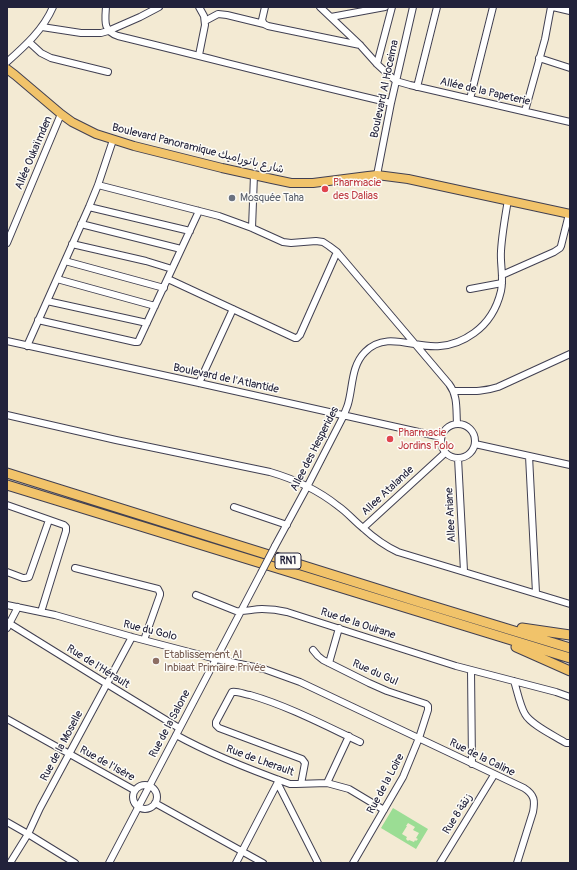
<!DOCTYPE html>
<meta charset="utf-8">
<style>
body{margin:0}
#map{position:relative;width:577px;height:870px;overflow:hidden;background:#f3ead3;font-family:Pangolin,sans-serif}
canvas{display:block}
.frame{position:absolute;inset:0;border:8px solid #22223b;pointer-events:none}
</style>
<div id="map">
<canvas width="577" height="870"></canvas>
<div class="frame"></div>
</div>
<script>
const c = document.querySelector('canvas').getContext('2d');
c.lineJoin = 'round';
function paint(path, color) { c.fillStyle = color; c.fill(path, 'evenodd'); }
function trace(path, color, width, dash) { c.strokeStyle = color; c.lineWidth = width; c.lineCap = dash ? 'butt' : 'round'; c.setLineDash(dash || []); c.stroke(path); }
function label(font, color, halo, rows, align = 'center') {
  c.font = font + ' Pangolin,"Playpen Sans Arabic",sans-serif'; c.lineWidth = 3; c.setLineDash([]); c.textBaseline = 'middle'; c.strokeStyle = halo; c.fillStyle = color; for (const [text, x, y, turn = 0] of rows) {
    c.save(); c.translate(x, y); c.rotate((+turn || 0) * Math.PI / 180); c.textAlign = isNaN(turn) ? turn : align; if (halo) c.strokeText(text, 0, 0); c.fillText(text, 0, 0); c.restore();
  }
}
paint(new Path2D(`
 M393,808L428,829L416,849L381,828ZM408,823L415,827L413,830L419,833L416,838L418,839L416,841L415,840L414,842L409,840L408,841L406,839L407,837L402,834L407,826H406Z`), '#9bdd94');
const minor = new Path2D(`
 M106,7C105,21 103,31 118,36C209,58 300,82 391,103
 M199,7L204,16L205,25L199,55
 M320,7L360,45L377,64L390,76L396,81L410,85L570,122
 M553,7L570,11
 M331,17L385,7
 M205,21L218,14L227,15L264,24L268,26L360,45
 M264,24L262,20L265,7
 M42,27L81,33H101L108,31L140,17L159,7
 M29,42L41,53L51,58L108,72
 M539,58L570,68
 M7,62C25,46 43,30 53,7
 M377,64L392,7
 M417,87L437,7
 M470,99L493,7
 M525,111L545,39L551,7
 M377,175L391,103L413,7
 M98,185L219,216L252,228L283,242L291,243L316,241L323,242L329,246L337,252L449,384C458,396 456,409 457,423
 M89,207L190,231
 M81,224L181,249
 M252,228L254,175
 M7,243L61,114
 M72,244L146,261L172,269
 M65,261L164,288
 M502,275L554,252L560,248L561,246L569,214
 M57,279L155,306
 M168,279L295,338H297L300,335L337,252
 M470,289L502,283
 M47,301L147,323
 M38,320L135,342H138L199,211
 M7,341L199,383L441,437
 M27,346L89,207L98,185L113,140
 M199,383L233,309
 M454,391C470,391 483,392 498,387L570,354
 M7,415L116,440L270,472C294,479 318,490 338,506C347,512 354,521 363,528C374,538 385,546 398,552L570,604
 M441 441a17 17 0 1 1 34 0a17 17 0 1 1-34 0Z
 M475,444L570,465
 M529,456L536,593
 M458,458L464,571
 M7,505L64,525L66,527V531L41,612
 M234,507L287,525
 M363,528L445,453
 M275,546L307,487L344,415C345,411 347,408 348,404C353,387 351,366 365,352C386,330 415,349 440,346C453,345 463,341 474,333C488,323 497,308 501,291C504,278 500,264 501,251C502,234 505,217 508,200
 M75,568L158,589L160,593V595L144,640
 M7,572L23,578H25L29,577L49,520
 M196,595L236,611C245,612 253,609 262,609C270,609 279,610 287,612L456,666L556,692L570,697
 M7,605L55,615L132,637L216,659L264,669L300,682L524,788C535,795 535,801 533,812L517,863
 M7,622L107,684L179,728
 M7,628L18,607
 M313,650L318,656L323,660L369,683L387,691L426,704L428,706V710L419,738L403,777L353,863
 M329,663L339,628
 M471,670L472,764
 M514,681C517,690 520,706 525,714C531,725 555,736 566,743H570
 M7,719L134,790
 M176,735C212,755 251,770 290,784H296L327,783L349,789L384,810
 M327,783L349,736
 M278,784L318,863
 M301,784L305,763L302,759L219,728L216,725V722L232,692C237,691 244,694 250,695C288,706 324,725 360,742
 M133 797a12 12 0 1 1 24 0a12 12 0 1 1-24 0Z
 M155,803L263,863
 M7,822L28,834L75,863
 M10,863L28,834L40,808L132,637
 M109,863L261,573
 M236,863L279,780
 M440,863L494,775`);
const major = new Path2D(`
 M7,69L15,75L61,114L72,122L96,134L134,146L222,168L272,179L291,183H313L368,176L377,175L408,179L570,214`);
const highway = new Path2D(`
 M7,473L419,602L570,648
 M7,485L570,658
 M522,628L570,635
 M516,647L570,671`);
trace(minor, '#414052', 8);
trace(major, '#414052', 10);
trace(highway, '#414052', 11);
trace(minor, '#fff', 6);
trace(major, '#f1c36a', 8);
trace(highway, '#f1c36a', 9);
const minorBridge = new Path2D(`
 M261,573L275,546`);
trace(minorBridge, '#414052', 8, []);
trace(minorBridge, '#fff', 6);
for (const [x, y, r, color] of [
 [325,189,4,"#e0444e"],
 [232,198,4,"#6b7280"],
 [390,439,4,"#e0444e"],
 [156,661,4,"#8d6e63"]
]) { const dot = new Path2D(); dot.arc(x, y, r, 0, 2 * Math.PI); c.fillStyle = color; c.fill(dot); trace(dot, '#fdfcf7', 1.5); }
for (const [x, y, w] of [
 [288,561,26]
]) { const box = new Path2D(); box.roundRect(x - w / 2, y - 8, w, 16, 3); c.fillStyle = '#fdfcf7'; c.fill(box); trace(box, '#22223b', 1); }
label('bold 10px', '#22223b', null, [
 ["RN1",288,561]
]);
label('11px', '#22223b', '#fdfcf7', [
 ["Boulevard Al Hoceima",385,89,-78],
 ["Allée de la Papeterie",485,92,13],
 ["Boulevard Panoramique شارع بانوراميك",198,149,14],
 ["Allée Oukaïmden",34,153,-67],
 ["Boulevard de l'Atlantide",226,379,12],
 ["Allee des Hesperides",315,449,-63],
 ["Allee Atalande",388,491,-43],
 ["Allee Ariane",451,515,-93],
 ["Rue de la Ouirane",358,624,18],
 ["Rue du Golo",150,631,14],
 ["Rue de l'Hérault",98,667,32],
 ["Rue du Gul",375,673,24],
 ["Rue de la Salone",170,724,-62],
 ["Rue de la Moselle",62,746,-62],
 ["Rue de la Caline",482,758,26],
 ["Rue de Lherault",260,761,20],
 ["Rue de l'Isère",107,764,29],
 ["Rue de la Loire",386,784,-62],
 ["Rue 8 زنقة",458,814,-58]
]);
label('11px', '#be3a42', '#fdfcf7', [
 ["Pharmacie",333,183],
 ["des Dalias",333,196],
 ["Pharmacie",398,433],
 ["Jordins Polo",398,446]
], 'left');
label('11px', '#5b616d', '#fdfcf7', [
 ["Mosquée Taha",240,198]
], 'left');
label('11px', '#785e54', '#fdfcf7', [
 ["Etablissement Al",164,655],
 ["Inbiaat Primaire Privée",164,668]
], 'left');
</script>
